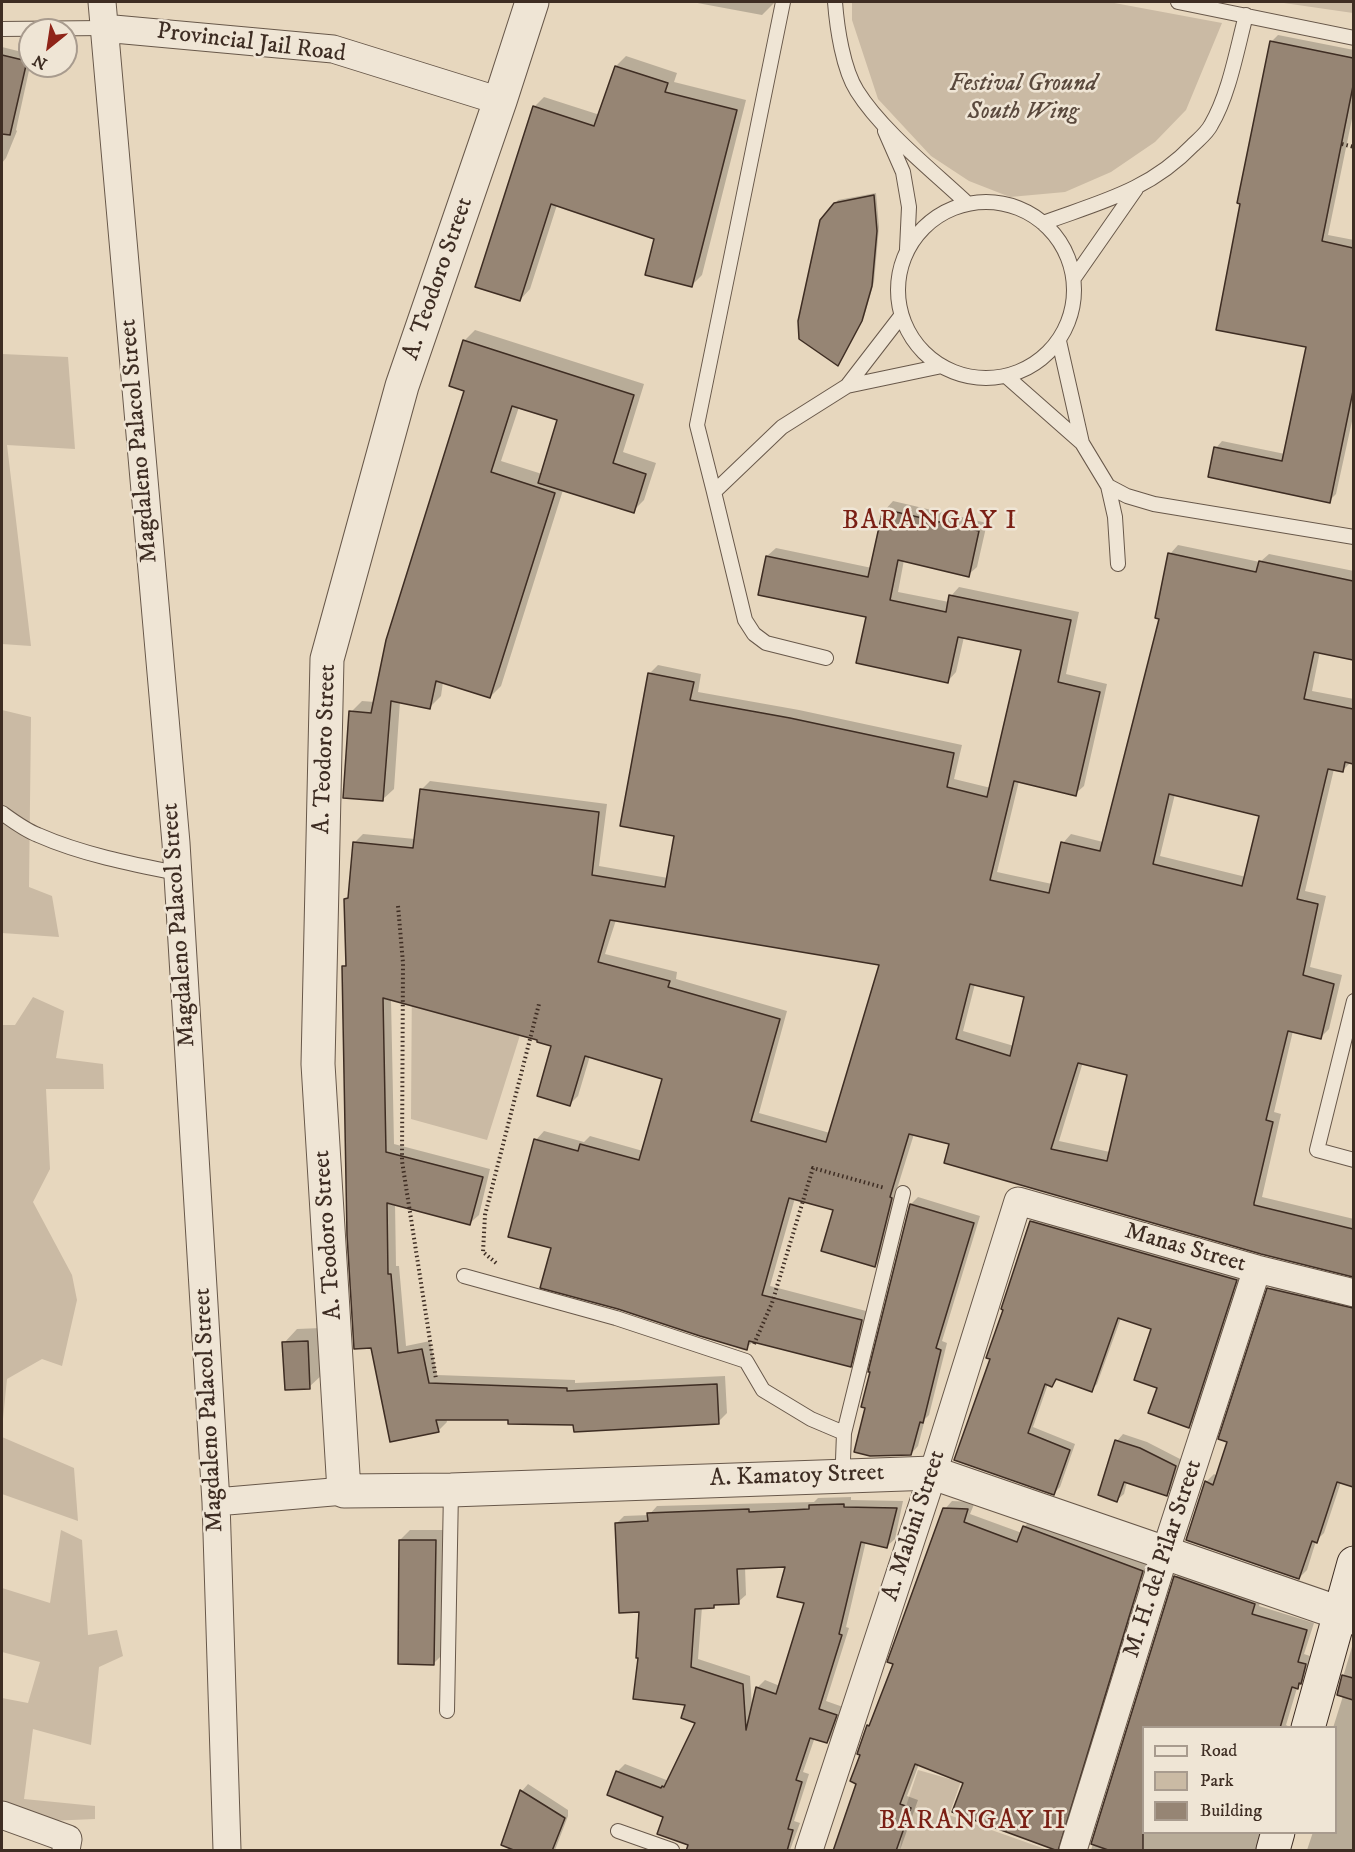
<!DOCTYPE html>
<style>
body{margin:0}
#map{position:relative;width:1355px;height:1852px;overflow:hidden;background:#e7d7be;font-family:"IM FELL DW Pica",serif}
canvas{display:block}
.frame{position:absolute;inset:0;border:3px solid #3e2d23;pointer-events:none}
.legend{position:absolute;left:1142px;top:1726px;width:195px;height:108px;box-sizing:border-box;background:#efe5d5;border:2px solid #a89b8e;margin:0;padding:8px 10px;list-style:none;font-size:18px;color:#3e2d23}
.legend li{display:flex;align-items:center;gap:12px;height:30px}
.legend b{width:30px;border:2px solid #a89b8e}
.north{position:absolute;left:18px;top:18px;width:60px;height:60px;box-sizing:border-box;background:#efe5d5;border:2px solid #a89b8e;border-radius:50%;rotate:210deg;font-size:16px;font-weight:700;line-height:24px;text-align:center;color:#3e2d23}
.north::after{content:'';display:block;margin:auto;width:21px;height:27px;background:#8f2418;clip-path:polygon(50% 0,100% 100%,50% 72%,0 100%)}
</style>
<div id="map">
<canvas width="1355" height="1852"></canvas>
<div class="frame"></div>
<ul class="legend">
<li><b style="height:8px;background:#efe5d5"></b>Road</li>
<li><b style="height:16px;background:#cabaa4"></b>Park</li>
<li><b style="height:16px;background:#968574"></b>Building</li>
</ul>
<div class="north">N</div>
</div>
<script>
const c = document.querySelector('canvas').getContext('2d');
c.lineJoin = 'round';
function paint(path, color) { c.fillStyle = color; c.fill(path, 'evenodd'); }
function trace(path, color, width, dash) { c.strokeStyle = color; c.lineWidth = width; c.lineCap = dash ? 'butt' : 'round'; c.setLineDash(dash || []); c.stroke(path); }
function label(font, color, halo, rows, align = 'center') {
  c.font = font + ' "IM FELL DW Pica",serif'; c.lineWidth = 5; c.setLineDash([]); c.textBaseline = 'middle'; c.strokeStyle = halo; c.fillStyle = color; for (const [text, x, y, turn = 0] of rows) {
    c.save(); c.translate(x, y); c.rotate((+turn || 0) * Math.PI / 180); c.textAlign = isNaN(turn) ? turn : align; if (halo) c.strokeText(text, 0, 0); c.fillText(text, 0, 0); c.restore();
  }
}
paint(new Path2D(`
 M852,2H1109L1222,23L1186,110L1155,142L1111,172L1065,192L1010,197L969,181L931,156L878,99L852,20Z
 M1277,2H1353V13Z
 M2,354L68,357L75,449L7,445L31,646L2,644Z
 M2,710L31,717L29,887L52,896L59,937L2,933Z
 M412,972L527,1013L487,1140L411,1119Z
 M33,997L64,1011L56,1058L103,1064L104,1089H46L50,1169L33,1202L72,1275L77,1300L62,1366L42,1359L7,1379L2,1429V1025H15Z
 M2,1437L74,1468L78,1521L2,1494Z
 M61,1530L82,1540L88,1635L117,1630L123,1656L99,1667L91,1745L33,1729L24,1799L95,1806V1819L48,1821L2,1805V1698L28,1703L40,1662L2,1652V1588L50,1603Z
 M955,1765L965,1770L949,1815L1048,1850H900L907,1803L918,1770L950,1779Z`), '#cabaa4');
paint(new Path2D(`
 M692,2H775L762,15Z
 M1278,35L1354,50V109L1328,235L1354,240V412L1336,494L1329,501L1216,448L1222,441L1285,454L1308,346L1271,42Z
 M2,47L30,54V66L16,130L17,131L6,158L2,163Z
 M626,56L677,73L674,82L746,100L702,275L692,285L656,238L557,205L530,289L520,300L534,107L544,97L600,115L616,66Z
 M876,193L879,227L874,282L864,317L838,364L835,204L838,200Z
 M475,330L644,384L623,452L656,463L644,500L633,511L563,490L501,686L490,697L443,682L441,696L430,707L400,701L394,789L382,800L351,712L362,701L375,702L466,390L464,341ZM519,407L559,419L542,474L501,461Z
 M893,501L987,523L977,567L968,575L904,560L898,592L949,602L951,596L959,587L1079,612L1066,674L1107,684L1084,786L1075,794L1019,781L997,872L1052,884L1063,843L1071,834L1103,842L1160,618L1170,554L1178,545L1260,562L1269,554L1354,571V658L1320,651L1312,691L1354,699V763L1351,762L1342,771L1334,769L1305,891L1326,896L1310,967L1342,975L1329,1029L1320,1038L1293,1031L1274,1112L1281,1114L1262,1197L1354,1219V1273L1352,1275L951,1143L914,1134L897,1189L900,1190L884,1257L875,1266L835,1209L795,1198L770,1286L870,1312L859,1357L850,1365L754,1341L746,1348L553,1247L536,1140L544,1131L584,1142L590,1136L643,1151L664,1078L590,1056L578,1096L570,1104L553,1045L539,1039L391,999L394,1144L490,1169L479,1215L470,1223L395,1203L396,1266H399L406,1346L430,1341L437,1375L575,1380V1383L725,1376L727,1413L718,1422L446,1418L447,1422L438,1431L391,1440L344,967L347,963L346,899L350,895L355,842L363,834L415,839L421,790L430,781L607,804L599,866L668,878L676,835L649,674L658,665L701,674L698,692L799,710L962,745L954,779L991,788L1023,649L964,637L956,672L948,681L868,616L767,556L776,548L872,568L885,510ZM1175,794L1261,815L1246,877L1160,856ZM616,920L881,963L830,1133L759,1113L787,1011L676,979L677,972L605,954ZM975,984L1026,996L1014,1046L963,1031ZM1083,1062L1128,1073L1110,1152L1059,1141Z
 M918,1197L980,1216L942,1341L947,1343L929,1415L925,1419L918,1446L911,1454V1204Z
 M1038,1216L1242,1274L1195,1420L1189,1426L1159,1387L1153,1328L1121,1318L1097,1384L1091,1390L1059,1378L1052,1385L1048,1384L1033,1427L1075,1444L1060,1487L1054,1493L992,1358L1031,1222Z
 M1277,1281L1354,1300V1477L1347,1483L1341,1482L1324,1533L1316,1541L1307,1570L1299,1578L1188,1539L1206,1482L1214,1474L1217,1476L1229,1441L1269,1289Z
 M321,1328L323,1374L309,1387L284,1343L297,1329Z
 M1123,1434L1147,1442L1182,1460L1173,1488L1166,1494L1127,1482L1124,1494L1117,1500V1441Z
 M851,1497V1500L903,1501L895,1539L887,1546L866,1541L846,1627L849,1628L826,1701L843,1707L835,1734L827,1742L815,1737L803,1772L809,1774L794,1821L800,1823L790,1850H691L690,1844L665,1816L617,1772L625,1764L669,1781L698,1723L687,1704L640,1657L641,1610L616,1524L624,1516L649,1515L657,1506L814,1502L818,1498ZM786,1565L806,1602L780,1686L765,1680L757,1688L752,1707L750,1676L698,1659L702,1607L714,1606L717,1603L738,1602L746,1595L745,1567Z
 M952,1501L975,1502L970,1514L1022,1533L1024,1527L1032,1519L1150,1564L1065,1842L1057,1849L964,1782L919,1764L907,1796L918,1800L900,1850H833L858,1783L868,1726L872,1722L895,1664L945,1509Z
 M410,1530H445L444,1653L434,1663L400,1540Z
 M1183,1569L1262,1596L1259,1606L1314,1623L1304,1654L1313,1657L1305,1680L1297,1688L1286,1725L1291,1728H1144V1832H1263L1260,1850H1091L1176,1577Z
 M1354,1640V1850H1307L1313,1832H1336V1728H1333L1343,1696L1338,1694Z
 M528,1784L568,1810V1816L555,1850H520L503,1844L522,1791Z`), '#0003');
const building = new Path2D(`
 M1270,41L1353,58V86L1322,241L1353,248V391L1330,503L1208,477L1214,447L1282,461L1306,347L1216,330L1240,204L1237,203Z
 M2,55L27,61L10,135L2,134Z
 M615,66L668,83L665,92L737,110L692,287L645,275L654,239L551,204L520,301L475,287L533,106L594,126Z
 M874,195L877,231L872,286L862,321L838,366L799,339L798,321L820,220L834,203Z
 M463,340L634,395L613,463L646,474L634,513L538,483L557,420L512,406L491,472L555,493L490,698L436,681L430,709L391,701L383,801L343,798L349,711L371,713L386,640L464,391L449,386Z
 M883,509L979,531L969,577L898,560L890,600L946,612L949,595L1071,620L1058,682L1100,692L1076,796L1014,781L990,880L1049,893L1061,842L1100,851L1159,619L1155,618L1168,553L1256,572L1259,561L1353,581V660L1314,652L1304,699L1353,709V764L1345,762L1343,772L1328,769L1297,899L1318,904L1303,975L1334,984L1321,1039L1288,1031L1266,1120L1273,1122L1254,1203V1205L1353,1229V1277L1261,1254L944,1163L949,1144L909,1134L890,1197L892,1198L875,1267L821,1251L833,1210L789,1198L762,1295L862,1320L851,1367L749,1341L747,1350L700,1336L618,1309L540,1288L551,1248L508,1237L534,1139L578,1151L580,1144L639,1160L662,1079L585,1056L570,1106L537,1096L551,1046L537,1042V1040L383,998L386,1152L483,1177L470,1225L387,1203L388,1274H391L398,1353L422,1349L429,1383L567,1388V1391L717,1384L719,1424L574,1432L573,1425L508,1424V1420H436L439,1432L390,1442L371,1348L354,1349L347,1235L342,966H346L344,899L348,898L353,842L413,848L420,789L599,812L592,875L665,887L674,836L620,826L648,673L694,682L690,700L790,718L954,753L947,787L987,797L1021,650L958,637L948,683L856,663L866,617L758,595L766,556L868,577ZM1169,794L1259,816L1242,886L1153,864ZM610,920L879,965L826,1142L751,1121L780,1019L668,987L670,981L598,962ZM970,984L1024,997L1010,1056L956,1039ZM1078,1063L1127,1075L1107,1161L1051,1149Z
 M910,1204L974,1223L936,1348L941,1350L923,1423L920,1422L911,1455L870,1456L854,1452L865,1408L861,1407L870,1372H868Z
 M1030,1221L1237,1280L1189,1428L1148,1413L1157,1388L1134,1380L1151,1329L1118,1318L1092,1392L1056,1379L1052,1387L1045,1384L1028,1433L1070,1450L1054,1495L954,1460L990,1359L986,1358L1003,1310L1001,1309Z
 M1267,1288L1353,1308V1487L1337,1482L1317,1543L1312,1541L1299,1579L1186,1540L1205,1481L1213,1485L1227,1442L1218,1439Z
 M308,1341L310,1389L285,1390L282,1342Z
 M1115,1440L1140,1448L1176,1466L1167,1496L1124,1482L1117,1502L1098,1495Z
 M844,1504V1507L897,1508L887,1548L861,1542L839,1634L842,1635L819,1709L837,1715L827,1743L810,1738L796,1780L802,1782L788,1829L793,1830L787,1851H686L688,1845L657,1834L663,1817L607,1795L616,1771L661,1788L662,1786L664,1787L695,1723L681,1718L685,1705L633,1699L638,1658H636L639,1612L619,1613L615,1523L648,1521L647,1513L749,1509V1512L809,1509V1505ZM785,1567L777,1597L804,1603L776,1694L756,1687L746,1730L743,1684L691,1667L695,1609L714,1608V1605L739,1604L737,1569Z
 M943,1508L968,1509L964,1522L1017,1542L1023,1526L1143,1571L1058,1851L952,1812L963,1783L915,1764L900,1804L911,1808L896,1851H833L856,1784L850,1781L860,1755L857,1754L867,1725L869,1726L893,1664L887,1662Z
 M399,1540H436L434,1665L398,1664Z
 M1174,1576L1255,1604L1252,1614L1307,1630L1298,1662L1306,1664L1301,1684L1299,1683L1298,1689L1292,1687L1280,1728H1143V1851H1111L1091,1844Z
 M1342,1675L1353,1678V1700L1337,1695Z
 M520,1790L565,1818L552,1851H516L501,1845Z`);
paint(building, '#968574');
trace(building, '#3e2d23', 1.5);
const service = new Path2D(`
 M783,2L697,425L714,492L782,427L847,386L901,316
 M835,2C837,28 843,69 857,91C882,131 933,171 968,204
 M1178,2L1354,38
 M2,29L103,28
 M885,131L903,172L909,207L907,249
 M898 290a88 88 0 1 1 176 0a88 88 0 1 1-176 0Z
 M1043,223C1100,202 1149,191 1193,145C1199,139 1207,133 1211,125C1229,95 1237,49 1246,15
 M1074,278L1136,189
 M1059,341L1082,443
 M1006,376L1082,443L1108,486L1115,517L1118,564
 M847,386L942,366
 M1108,486L1127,496L1154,504L1354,537
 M714,492L745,620L754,634L766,643L826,658
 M2,813C13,821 25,830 38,835C81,854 131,864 177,873
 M1354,1001L1317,1150L1354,1160
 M464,1276L616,1318L746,1361L763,1390L811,1419L844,1433
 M848,1475L843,1460L844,1433L903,1193
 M447,1711L451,1490
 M618,1831L672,1850`);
const minor = new Path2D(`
 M102,2L176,843L216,1502L227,1850
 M103,28L333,49L500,101
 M216,1502L344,1491
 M2,1815L68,1839L66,1850
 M809,1850L933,1473L1018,1201L1257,1269L1354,1293
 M1073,1850L1165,1553L1257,1269`);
const tertiary = new Path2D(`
 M532,2L500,101L402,386L327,659L318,1064L344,1491L451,1490L933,1473L1354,1618`);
const secondary = new Path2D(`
 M1308,1728L1354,1563
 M1273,1850L1278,1832`);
trace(service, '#68584a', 16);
trace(minor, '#68584a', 29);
trace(tertiary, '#68584a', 35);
trace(secondary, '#3e2d23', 35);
trace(new Path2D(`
 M1342,144L1354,147
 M398,906L403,963L402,1161L436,1379
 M496,1263L483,1252L485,1215L539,1004
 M754,1344L772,1303L813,1168L885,1188`), '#3e2d23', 4, [1.5, 3]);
trace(service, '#efe5d5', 14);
trace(minor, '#efe5d5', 27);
trace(tertiary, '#efe5d5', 33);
trace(secondary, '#efe5d5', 33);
label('24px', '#3e2d23', '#efe5d5', [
 ["Provincial Jail Road",251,44,7],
 ["A. Teodoro Street",439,279,-71],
 ["Magdaleno Palacol Street",140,441,-95],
 ["A. Teodoro Street",326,749,-88],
 ["Magdaleno Palacol Street",180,925,-94],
 ["A. Teodoro Street",329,1235,-94],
 ["Manas Street",1185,1249,16],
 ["Magdaleno Palacol Street",210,1410,-93],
 ["A. Kamatoy Street",797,1477,-2],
 ["A. Mabini Street",915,1526,-72],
 ["M. H. del Pilar Street",1164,1559,-72]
]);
label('italic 24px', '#5a493d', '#efe5d5', [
 ["Festival Ground",1023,85],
 ["South Wing",1023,113]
]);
c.letterSpacing = '1.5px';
label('27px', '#7a1f14', '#efe5d5', [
 ["BARANGAY I",930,522],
 ["BARANGAY II",973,1822]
]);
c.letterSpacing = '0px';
</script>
